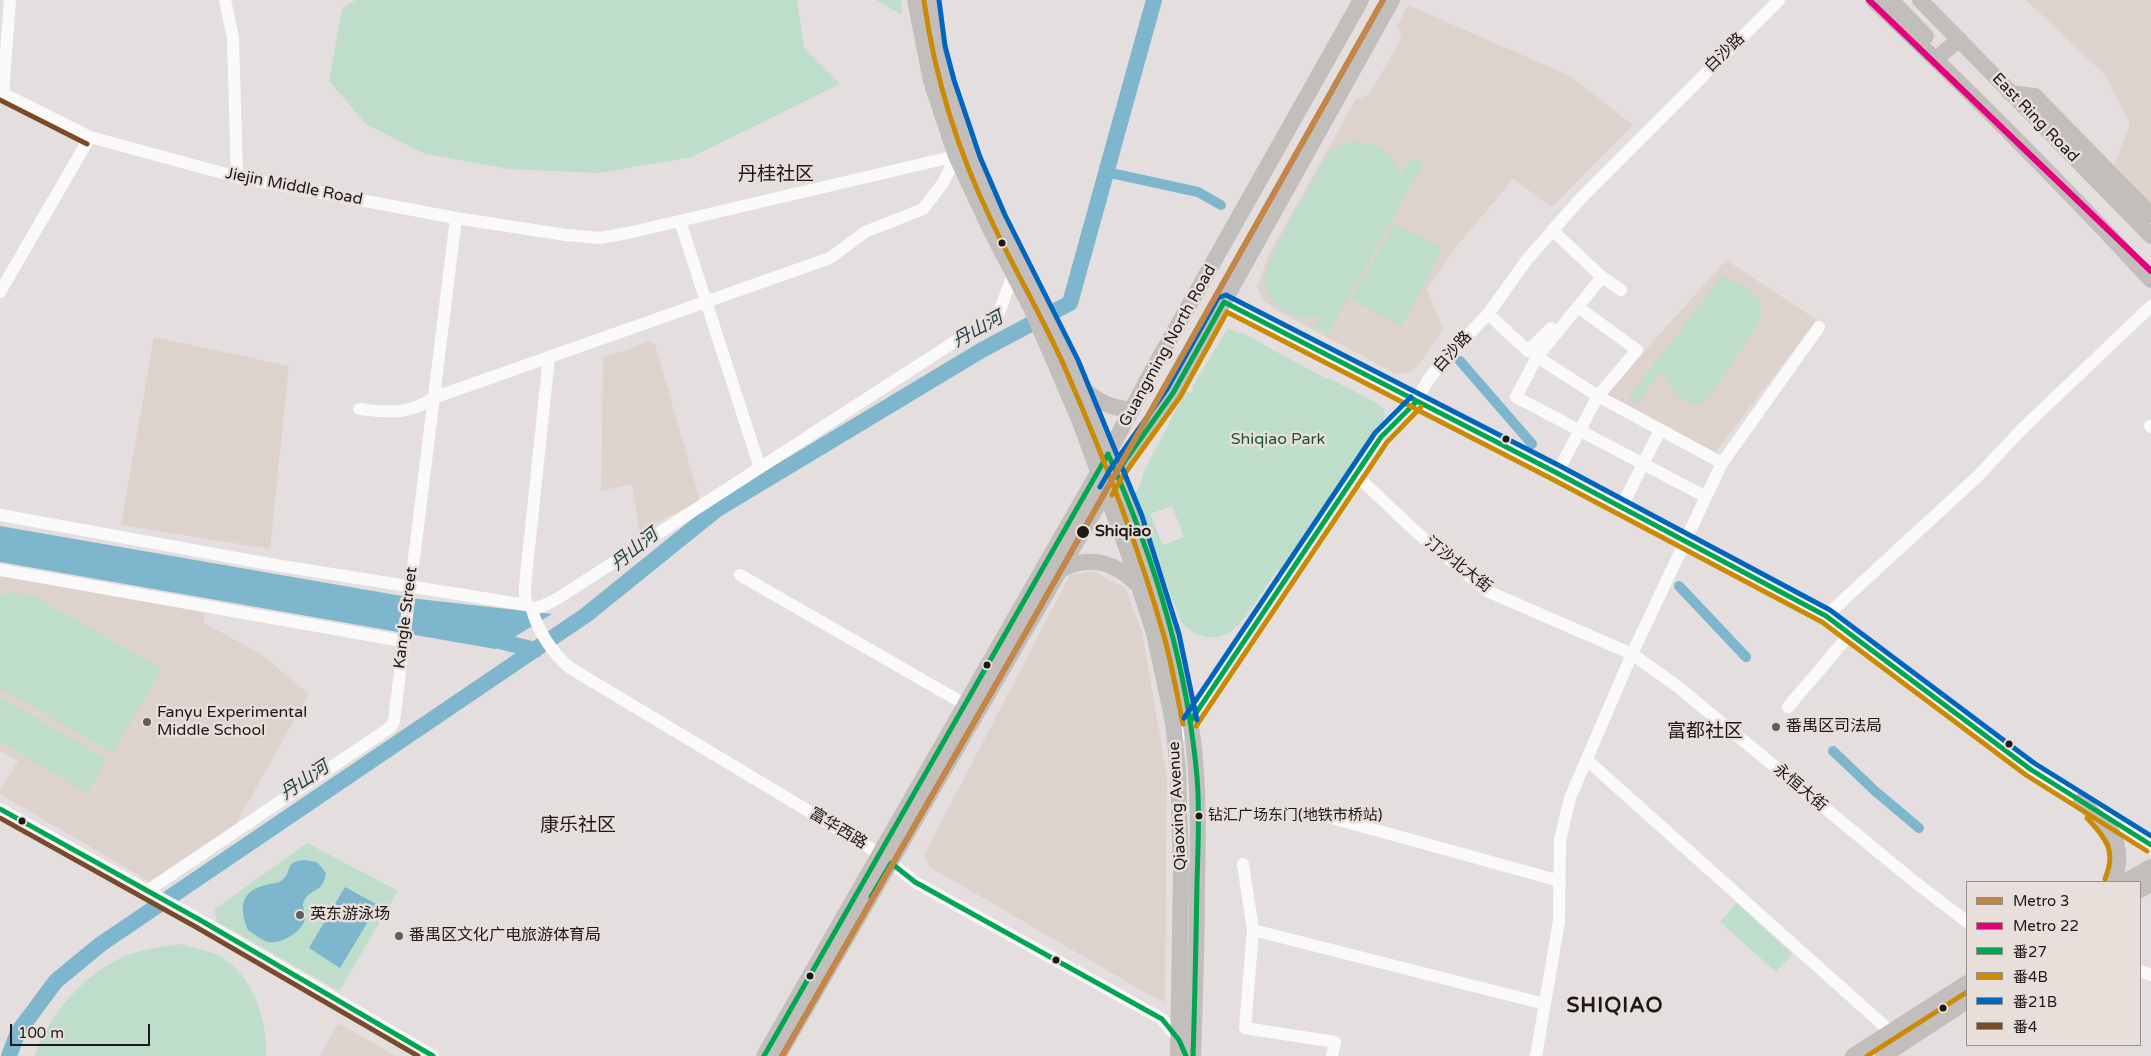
<!DOCTYPE html>
<meta charset="utf-8">
<style>
body{margin:0}
#map{position:relative;width:2151px;height:1056px;overflow:hidden;background:#e4dfde;font-family:"Varela Round","Noto Sans SC",sans-serif}
canvas{display:block}
.legend{position:absolute;left:1966px;top:881px;width:175px;height:165px;box-sizing:border-box;background:#e8deda;border:1px solid #968f8c;margin:0;padding:6px 9px;list-style:none;font-size:15px;color:#1c1918}
.legend li{display:flex;align-items:center;gap:10px;height:25px}
.legend b{width:25px;border:1px solid #968f8c}
.scale{position:absolute;left:10px;top:1024px;width:140px;height:22px;box-sizing:border-box;border:2px solid #1c1918;border-top:0;padding-left:6px;font-size:15px;line-height:18px;white-space:nowrap;color:#1c1918;-webkit-text-stroke:4px #e8deda;paint-order:stroke}
</style>
<div id="map">
<canvas width="2151" height="1056"></canvas>
<ul class="legend">
<li><b style="height:6px;background:#c28648"></b>Metro 3</li>
<li><b style="height:6px;background:#e5007d"></b>Metro 22</li>
<li><b style="height:6px;background:#00a651"></b>番27</li>
<li><b style="height:6px;background:#cb8a05"></b>番4B</li>
<li><b style="height:6px;background:#0065bd"></b>番21B</li>
<li><b style="height:6px;background:#7a4b2a"></b>番4</li>
</ul>
<div class="scale">100 m</div>
</div>
<script>
const c = document.querySelector('canvas').getContext('2d');
c.lineJoin = 'round';
function paint(path, color) { c.fillStyle = color; c.fill(path, 'evenodd'); }
function trace(path, color, width, dash) { c.strokeStyle = color; c.lineWidth = width; c.lineCap = dash ? 'butt' : 'round'; c.setLineDash(dash || []); c.stroke(path); }
function label(font, color, halo, rows, align = 'center') {
  c.font = font + ' "Varela Round","Noto Sans SC",sans-serif'; c.lineWidth = 5; c.setLineDash([]); c.textBaseline = 'middle'; c.strokeStyle = halo; c.fillStyle = color; for (const [text, x, y, turn = 0] of rows) {
    c.save(); c.translate(x, y); c.rotate((+turn || 0) * Math.PI / 180); c.textAlign = isNaN(turn) ? turn : align; if (halo) c.strokeText(text, 0, 0); c.fillText(text, 0, 0); c.restore();
  }
}
paint(new Path2D(`
 M2026,0H2151V207L2113,169L2130,124L2104,74Z
 M1408,5L1570,76L1633,125L1552,207L1513,179L1457,246L1427,289L1443,330L1417,367L1411,372L1396,374L1276,310L1263,300L1257,287L1269,254L1356,99L1369,95L1402,37L1397,26Z
 M1726,260L1817,320L1714,454L1606,394Z
 M154,337L289,366L270,549L121,525Z
 M648,342L655,344L700,501L639,531L632,484L601,491L603,358Z
 M0,571L204,609V623L261,654L309,694L233,829L152,883L0,794V790L18,761L0,751Z
 M1093,571L1125,588L1142,632L1167,777L1165,1002L1146,993L930,867L924,855L1070,575Z
 M338,1023L396,1056H320Z`), '#ded2cd');
paint(new Path2D(`
 M355,0H797L804,48L840,84L692,157L599,173L509,169L425,154L366,124L329,81L342,9Z
 M876,0H901L902,15Z
 M1359,141C1383,148 1391,152 1401,175L1411,157L1423,164L1328,334L1315,327L1321,316C1303,319 1293,319 1279,306C1273,301 1265,293 1265,284C1263,259 1316,177 1330,151L1344,144Z
 M1395,223L1443,249L1401,326L1351,299Z
 M1722,276C1732,284 1746,283 1755,295C1760,301 1762,308 1761,316C1760,325 1719,383 1711,395L1700,404C1675,402 1672,389 1661,371L1636,405L1628,398Z
 M1228,328L1238,333H1243L1272,349V351H1275L1327,379L1329,378L1375,402L1384,409L1385,416L1381,427L1313,520L1280,570H1277C1265,587 1248,617 1233,630C1216,643 1193,638 1181,621L1133,498L1141,483L1144,471L1186,391L1191,393L1194,388L1192,387ZM1172,506L1184,537L1163,545L1150,514Z
 M13,592L36,597L162,669L113,753L0,688V595Z
 M0,697L107,759L87,793L0,742Z
 M307,843L398,891L339,991L216,921L215,909Z
 M1737,903L1792,954L1776,972L1720,922Z
 M180,944C195,948 212,951 225,959C254,979 268,1022 266,1056H35C48,1014 84,975 123,957C141,949 161,947 180,944Z`), '#beddca');
paint(new Path2D(`
 M0,526L419,599L552,614L495,649L0,562Z
 M305,860L317,862L326,873C323,893 313,887 305,899C300,906 306,911 305,918C304,931 280,945 268,942C261,940 254,934 248,930C239,908 240,891 266,885C271,883 277,884 281,881C294,872 282,862 305,860Z
 M345,887L378,905L340,968L309,948Z`), '#7eb6cd');
trace(new Path2D(`
 M1106,172L1198,192L1221,205
 M1460,361L1532,444
 M1679,586L1746,657
 M1833,751L1875,791L1919,828`), '#7eb6cd', 10);
trace(new Path2D(`
 M484,637L535,650
 M9,1056L18,1032L56,981L101,944L586,615L716,510L982,350L1070,303L1154,0`), '#7eb6cd', 16);
trace(new Path2D(`
 M225,0L233,38L237,177
 M0,92L90,137L237,177L456,218L566,235L600,238L628,233L956,156
 M3,93L10,0
 M680,221L760,468
 M1552,230L1602,277L1537,357L1598,396L1557,473
 M1602,277L1621,290
 M0,292L90,137
 M1224,302L1557,473L1826,616L2030,769L2151,845
 M1578,307L1637,350L1598,396L1722,463
 M1488,314L1528,351L1551,328
 M549,357L525,586C523,619 540,608 560,597L999,313L1013,274
 M1537,357L1516,397L1706,497
 M359,409C389,412 406,416 433,398L830,258L865,232L923,209L943,183L956,156
 M2150,426L2151,427
 M1356,475L1414,530L1487,591L1632,654L1677,686L1911,879L1967,922
 M1621,508L1660,430
 M0,515L269,564L527,605
 M0,570L402,641
 M740,575L966,705
 M532,609C537,630 553,654 570,668L880,854L915,882L1162,1019L1179,1040
 M1826,616L1978,476L2021,430L2151,306
 M1788,707L1850,634
 M1176,741L1203,704L1381,437L1416,402L1428,380L1446,358L1488,314L1526,261L1581,198L1779,0
 M1587,760L1891,1032
 M0,809L200,920L433,1056
 M1314,813L1560,881
 M1243,864L1253,930L1245,1028L1335,1042L1332,1056
 M147,891L391,727L394,721L456,218
 M1253,930L1545,1004
 M2140,971L2151,975
 M1536,1056L1559,921L1560,840L1570,798L1632,654L1722,463L1819,327`), '#fbfafa', 12);
trace(new Path2D(`
 M915,0L931,81L956,156L989,227L1032,310L1078,417L1127,549L1154,633L1173,722L1178,770L1181,870L1178,1056
 M931,0C945,151 1037,275 1092,411C1135,517 1178,626 1193,740C1199,788 1198,836 1197,884C1197,941 1195,999 1193,1056
 M1873,0C1969,90 2062,184 2151,280
 M1891,0L1926,36
 M1920,0L2151,236
 M1943,53L1959,39
 M2010,93L2035,96L2151,215
 M1083,389C1100,402 1110,408 1132,410
 M1060,570C1091,554 1115,562 1139,586
 M2081,801L2113,834C2120,850 2120,867 2112,882
 M2124,882L2151,867
 M2140,890L2151,883
 M764,1056L1099,471L1152,371L1361,0
 M778,1056L1117,472L1173,393L1392,0
 M1853,1056L1967,983
 M1883,1056L1967,1001`), '#c2bebc', 16);
trace(new Path2D(`
 M1108,454C1154,557 1187,664 1197,777C1200,812 1198,847 1197,882C1196,940 1195,998 1193,1056
 M1117,472L1173,393L1224,302L1557,473L1826,616L2030,769L2151,845
 M1190,722L1381,437L1416,402
 M0,809L200,920L433,1056
 M871,897L891,863L915,882L1162,1019L1179,1040L1186,1056
 M764,1056L1108,454`), '#00a651', 5);
trace(new Path2D(`
 M924,1C935,78 958,152 992,222C1015,271 1043,318 1065,368C1103,455 1138,544 1164,636C1172,665 1177,695 1183,724
 M1112,495L1123,476L1180,397L1227,312L1554,480L1822,622L2026,775L2147,851
 M1196,726L1387,442L1421,407
 M2087,818C2106,839 2117,850 2105,879
 M1867,1056L1967,992`), '#cb8a05', 5);
trace(new Path2D(`
 M939,0L945,46L954,80L980,157L1005,215L1078,360L1142,516L1179,634L1197,720
 M1100,487L1111,468L1167,389L1218,298L1226,295L1560,466L1830,610L2034,763L2151,836
 M1184,718L1375,433L1411,397`), '#0065bd', 5);
trace(new Path2D(`
 M0,100L87,144
 M0,818L196,927L418,1056`), '#7a4b2a', 5);
trace(new Path2D(`
 M782,1056L1026,632L1383,0`), '#c28648', 6);
trace(new Path2D(`
 M1869,0L2151,271`), '#e5007d', 6);
for (const [x, y, r, color] of [
 [1002,243,4.5,"#1c1918"],
 [1506,439,4.5,"#1c1918"],
 [1083,532,7,"#1c1918"],
 [987,665,4.5,"#1c1918"],
 [147,722,5,"#625e5d"],
 [1776,727,5,"#625e5d"],
 [2009,744,4.5,"#1c1918"],
 [1199,816,4.5,"#1c1918"],
 [22,821,4.5,"#1c1918"],
 [300,915,5,"#625e5d"],
 [399,936,5,"#625e5d"],
 [1056,960,4.5,"#1c1918"],
 [810,976,4.5,"#1c1918"],
 [1943,1008,4.5,"#1c1918"]
]) { const dot = new Path2D(); dot.arc(x, y, r, 0, 2 * Math.PI); c.fillStyle = color; c.fill(dot); trace(dot, '#e8deda', 2); }
label('15px', '#1c1918', '#e8deda', [
 ["钻汇广场东门(地铁市桥站)",1208,816]
], 'left');
label('16px', '#1c1918', '#e8deda', [
 ["白沙路",1725,53,-44],
 ["East Ring Road",2035,118,46],
 ["Jiejin Middle Road",294,187,11],
 ["Guangming North Road",1168,346,-61],
 ["白沙路",1453,352,-48],
 ["汀沙北大街",1458,565,38],
 ["Kangle Street",406,618,-83],
 ["永恒大街",1800,788,40],
 ["Qiaoxing Avenue",1178,806,-93],
 ["富华西路",838,829,31]
]);
label('16px', '#1c5339', '#e8deda', [
 ["Shiqiao Park",1278,440]
]);
label('bold 16px', '#1c1918', '#e8deda', [
 ["Shiqiao",1095,532]
], 'left');
label('16px', '#1c1918', '#e8deda', [
 ["Fanyu Experimental",157,713],
 ["Middle School",157,731],
 ["番禺区司法局",1786,727],
 ["英东游泳场",310,915],
 ["番禺区文化广电旅游体育局",409,936]
], 'left');
label('italic 18px', '#1b404f', '#e8deda', [
 ["丹山河",978,330,-29],
 ["丹山河",635,550,-39],
 ["丹山河",305,781,-34]
]);
label('19px', '#1c1918', '#e8deda', [
 ["丹桂社区",776,175],
 ["富都社区",1705,732],
 ["康乐社区",578,826]
]);
c.letterSpacing = '1px';
label('bold 21px', '#1c1918', '#e8deda', [
 ["SHIQIAO",1615,1006]
]);
c.letterSpacing = '0px';
</script>
